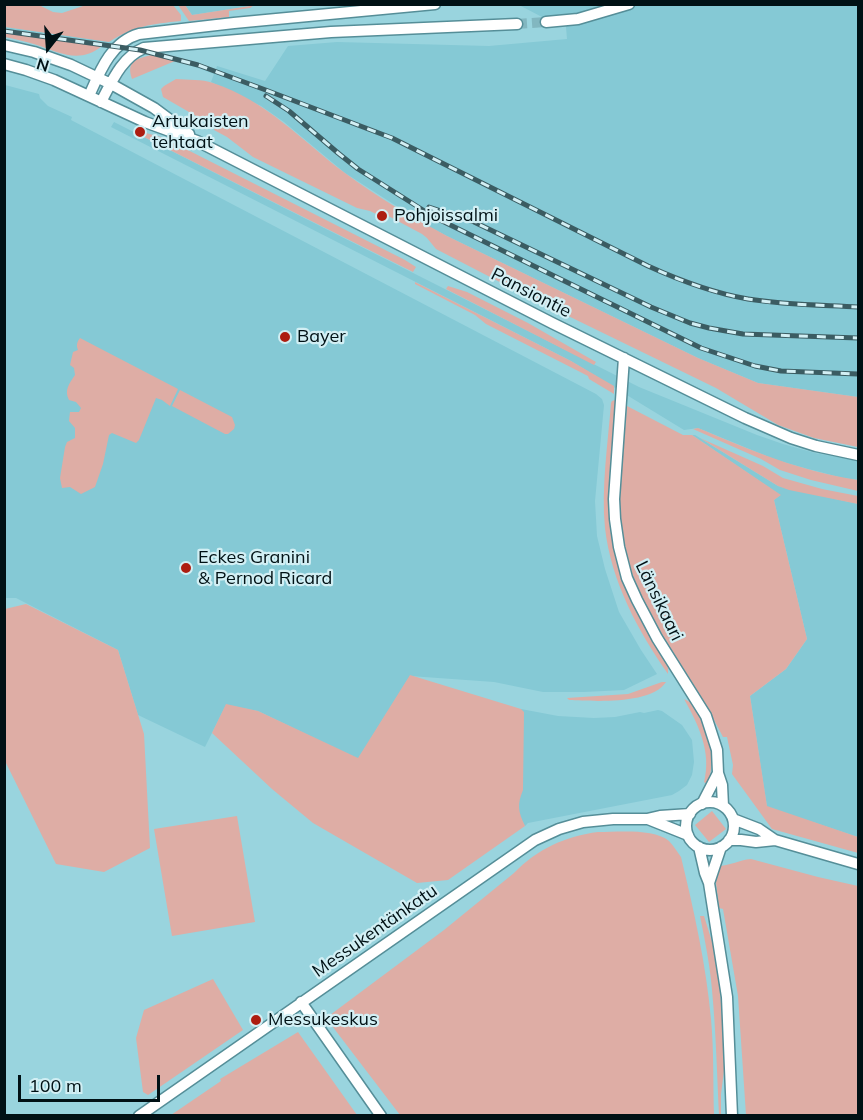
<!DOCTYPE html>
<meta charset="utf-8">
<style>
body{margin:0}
#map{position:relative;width:863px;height:1120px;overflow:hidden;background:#99d4de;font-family:Mulish,sans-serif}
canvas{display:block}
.frame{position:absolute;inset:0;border:6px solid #001115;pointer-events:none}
.north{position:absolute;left:18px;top:18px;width:60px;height:60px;-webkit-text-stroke:4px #d2eff4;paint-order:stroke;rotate:197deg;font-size:16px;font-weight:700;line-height:24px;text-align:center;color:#001115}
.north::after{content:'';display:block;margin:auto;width:21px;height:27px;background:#001115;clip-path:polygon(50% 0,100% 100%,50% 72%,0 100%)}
.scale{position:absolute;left:18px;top:1075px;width:142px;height:27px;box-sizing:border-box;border:3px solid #001115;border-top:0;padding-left:8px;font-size:18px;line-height:21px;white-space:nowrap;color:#001115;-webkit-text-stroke:4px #d2eff4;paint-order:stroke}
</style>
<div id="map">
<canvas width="863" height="1120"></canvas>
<div class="frame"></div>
<div class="north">N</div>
<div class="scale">100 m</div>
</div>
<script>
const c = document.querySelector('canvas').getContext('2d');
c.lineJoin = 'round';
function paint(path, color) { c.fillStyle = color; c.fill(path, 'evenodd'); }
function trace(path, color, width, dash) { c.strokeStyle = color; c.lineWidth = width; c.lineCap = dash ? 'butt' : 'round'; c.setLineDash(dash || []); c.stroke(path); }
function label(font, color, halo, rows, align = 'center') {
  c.font = font + ' Mulish,sans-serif'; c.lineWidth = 4.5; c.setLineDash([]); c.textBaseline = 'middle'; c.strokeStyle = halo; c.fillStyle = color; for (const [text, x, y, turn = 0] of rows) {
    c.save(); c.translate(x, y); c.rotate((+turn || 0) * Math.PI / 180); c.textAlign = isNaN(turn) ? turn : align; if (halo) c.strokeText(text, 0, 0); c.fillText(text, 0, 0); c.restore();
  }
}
paint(new Path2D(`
 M185,5H252L250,6L192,15Z
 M501,5H858V397L758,383L698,358L447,236L426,225L345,173L284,122L261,106L211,82L214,74L187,64L136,52L5,33V27L120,43L159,52L216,69L217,66L265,81L288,46L337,42L489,46L567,39L565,15L542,17L519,5L501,6Z
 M5,85L39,94L40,98L48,106L72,117L71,120L596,394L602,399L604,405L595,501L597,536L605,569L619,612L641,650L657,674L624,690L584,692H543L494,682L410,676L358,759L258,711L226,705L205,747L138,715L118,650L16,598H5Z
 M114,122L639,387L757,435L783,444L815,453L858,461V480L843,478L808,469L776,460L698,428L684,430L571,361L111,127Z
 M692,435H695L700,438L778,486L858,504V837L767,807L750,696L786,669L807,639L774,500L780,495Z
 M521,709L558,716L594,718L615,717L640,712L644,713L658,710L662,711L682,725L692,740L694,762L692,775L687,785L679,791L672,795L528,823L525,826L502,789L498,757Z`), '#85c9d5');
paint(new Path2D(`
 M5,4L39,5L53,12L62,13L86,5H173L181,15V21C152,24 133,26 109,42L5,27Z
 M178,5H185L192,15L250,6L252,5H254L250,8L229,11V17L189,21Z
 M5,33L102,46C80,64 60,53 37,45C27,42 16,39 5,37Z
 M151,55L175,61L132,79C126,61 136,59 151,55Z
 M176,79C188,80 202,79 213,83C266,100 302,141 345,173C377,197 412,217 447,236L698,358L758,383L858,397V447L814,438L778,425L716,388L521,293L436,249L427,238L422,234L379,211L376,214L370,211L357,208L253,157L227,137L214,130L215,127L163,97L161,89L164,86Z
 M146,133L164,138L405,260L416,267L413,272L144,137Z
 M415,282L571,361L614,386V394L589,379L588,376L486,324L475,315L415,284Z
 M448,286L467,292L528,323L596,362L594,365L446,289Z
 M80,338L178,389L170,406L162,400L156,398L139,440L136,443L112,433L109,435L103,464L95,487L81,494L70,487L62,488L60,478L65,447L67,442L75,438V428L69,421L70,412H79L81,408L76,402L69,400C64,390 69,384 75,375L74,368L70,365L73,352L78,350C76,345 77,342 80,338Z
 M180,390L232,417L235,425L234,429L228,434H225L172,406Z
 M615,400V409C613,444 607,480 609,515C612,572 639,619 668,667V674C638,631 611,581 605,528C601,488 608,443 611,403L612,401Z
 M627,406L683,435H692L781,495L774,500L807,639L786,669L750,696L767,806L858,837V853L772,829L732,774L733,765L727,737H723C716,724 709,710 701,697C670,645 631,595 622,533C616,492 624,448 627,406Z
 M698,428C750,450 802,472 858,480V491L811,480L780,470L761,459L693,429Z
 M700,438L763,466L783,478L822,489L858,496V504L789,490L778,486Z
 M26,604L118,650L144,734L150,848L104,872L56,864L5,761V609Z
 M410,675L521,709L524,712L523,790C517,805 518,811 525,826L448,880L417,883L313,823L272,789L212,733L226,704L258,711L358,758Z
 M662,682H666C651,705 593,701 569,700L567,698L628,694Z
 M684,699C688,701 689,701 692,704C700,713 709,740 711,752C712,763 711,774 708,785L704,782C712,752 698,724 684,699Z
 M712,811L726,829L709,842L695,825Z
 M237,816L255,922L172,936L154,829Z
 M598,832C617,832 654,828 669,841C674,846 677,852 681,857C694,911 706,964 711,1019C714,1051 713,1084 714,1115H400L326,1018L444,930L514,873C537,849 566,836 598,832Z
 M751,859L818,877L858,886V1115H746L738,996L723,909L719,908L716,883L718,866C729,866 739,860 751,859Z
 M700,916H704L713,945L720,989L725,1063L721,1094V1115H719C717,1074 716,1032 712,990C710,965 705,941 700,916Z
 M213,979L243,1030L148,1095L143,1092L136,1038L144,1010Z
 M298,1032L357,1115H171L221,1081L220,1079Z`), '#deada5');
trace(new Path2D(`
 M517,24L546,22`), '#82b7c0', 10, [10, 5]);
const minor = new Path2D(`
 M546,22L578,19L629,4
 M4,45L34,52L71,65L111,84L154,108L189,134
 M4,64L26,70L54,80L145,122L197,141L552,323L745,418L791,438L816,446L858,455
 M89,96C100,71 111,42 139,34L234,23L435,4
 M101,102C112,81 122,57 144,48L331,32L517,24
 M624,358L614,499L615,519L619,547L627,578L637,600L657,638L706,716L717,750L718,773L722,785L723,806
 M686 826a24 24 0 1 1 48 0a24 24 0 1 1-48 0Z
 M702,804L718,773
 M648,819L688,835
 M733,819L759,829L775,840L858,864
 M729,840H741L756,842L775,840
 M699,847L705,873L709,883L727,997L732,1116
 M709,883L721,847
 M301,1002L381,1116
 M139,1116L535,840L559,829L583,822L613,819H647L660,816L690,814`);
trace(minor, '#558e98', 13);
trace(minor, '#fff', 10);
const rail = new Path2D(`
 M4,31L140,50L198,65L263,89L392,138L648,266C681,281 713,293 748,299C785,305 822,305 858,307
 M266,96L289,111L338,153L358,169L434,217L701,348L755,366L781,371L858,374
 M429,207L474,222L651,307L690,323L709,328L743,334L858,338`);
trace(rail, '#3b5c62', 5);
trace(rail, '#d2eff4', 3, [9]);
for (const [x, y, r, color] of [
 [140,132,6,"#ad1d11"],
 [382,216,6,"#ad1d11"],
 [285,337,6,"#ad1d11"],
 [186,568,6,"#ad1d11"],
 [256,1020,6,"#ad1d11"]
]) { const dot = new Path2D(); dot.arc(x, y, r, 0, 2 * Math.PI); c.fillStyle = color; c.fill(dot); trace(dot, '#d2eff4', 2); }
label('18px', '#001115', '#d2eff4', [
 ["Artukaisten",152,122],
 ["tehtaat",152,143],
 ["Pohjoissalmi",394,216],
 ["Bayer",297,337],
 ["Eckes Granini",198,558],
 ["& Pernod Ricard",198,579],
 ["Messukeskus",268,1020]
], 'left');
label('18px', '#001115', '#d2eff4', [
 ["Pansiontie",531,293,27],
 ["Länsikaari",659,601,64],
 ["Messukentänkatu",375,931,-35]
]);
</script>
